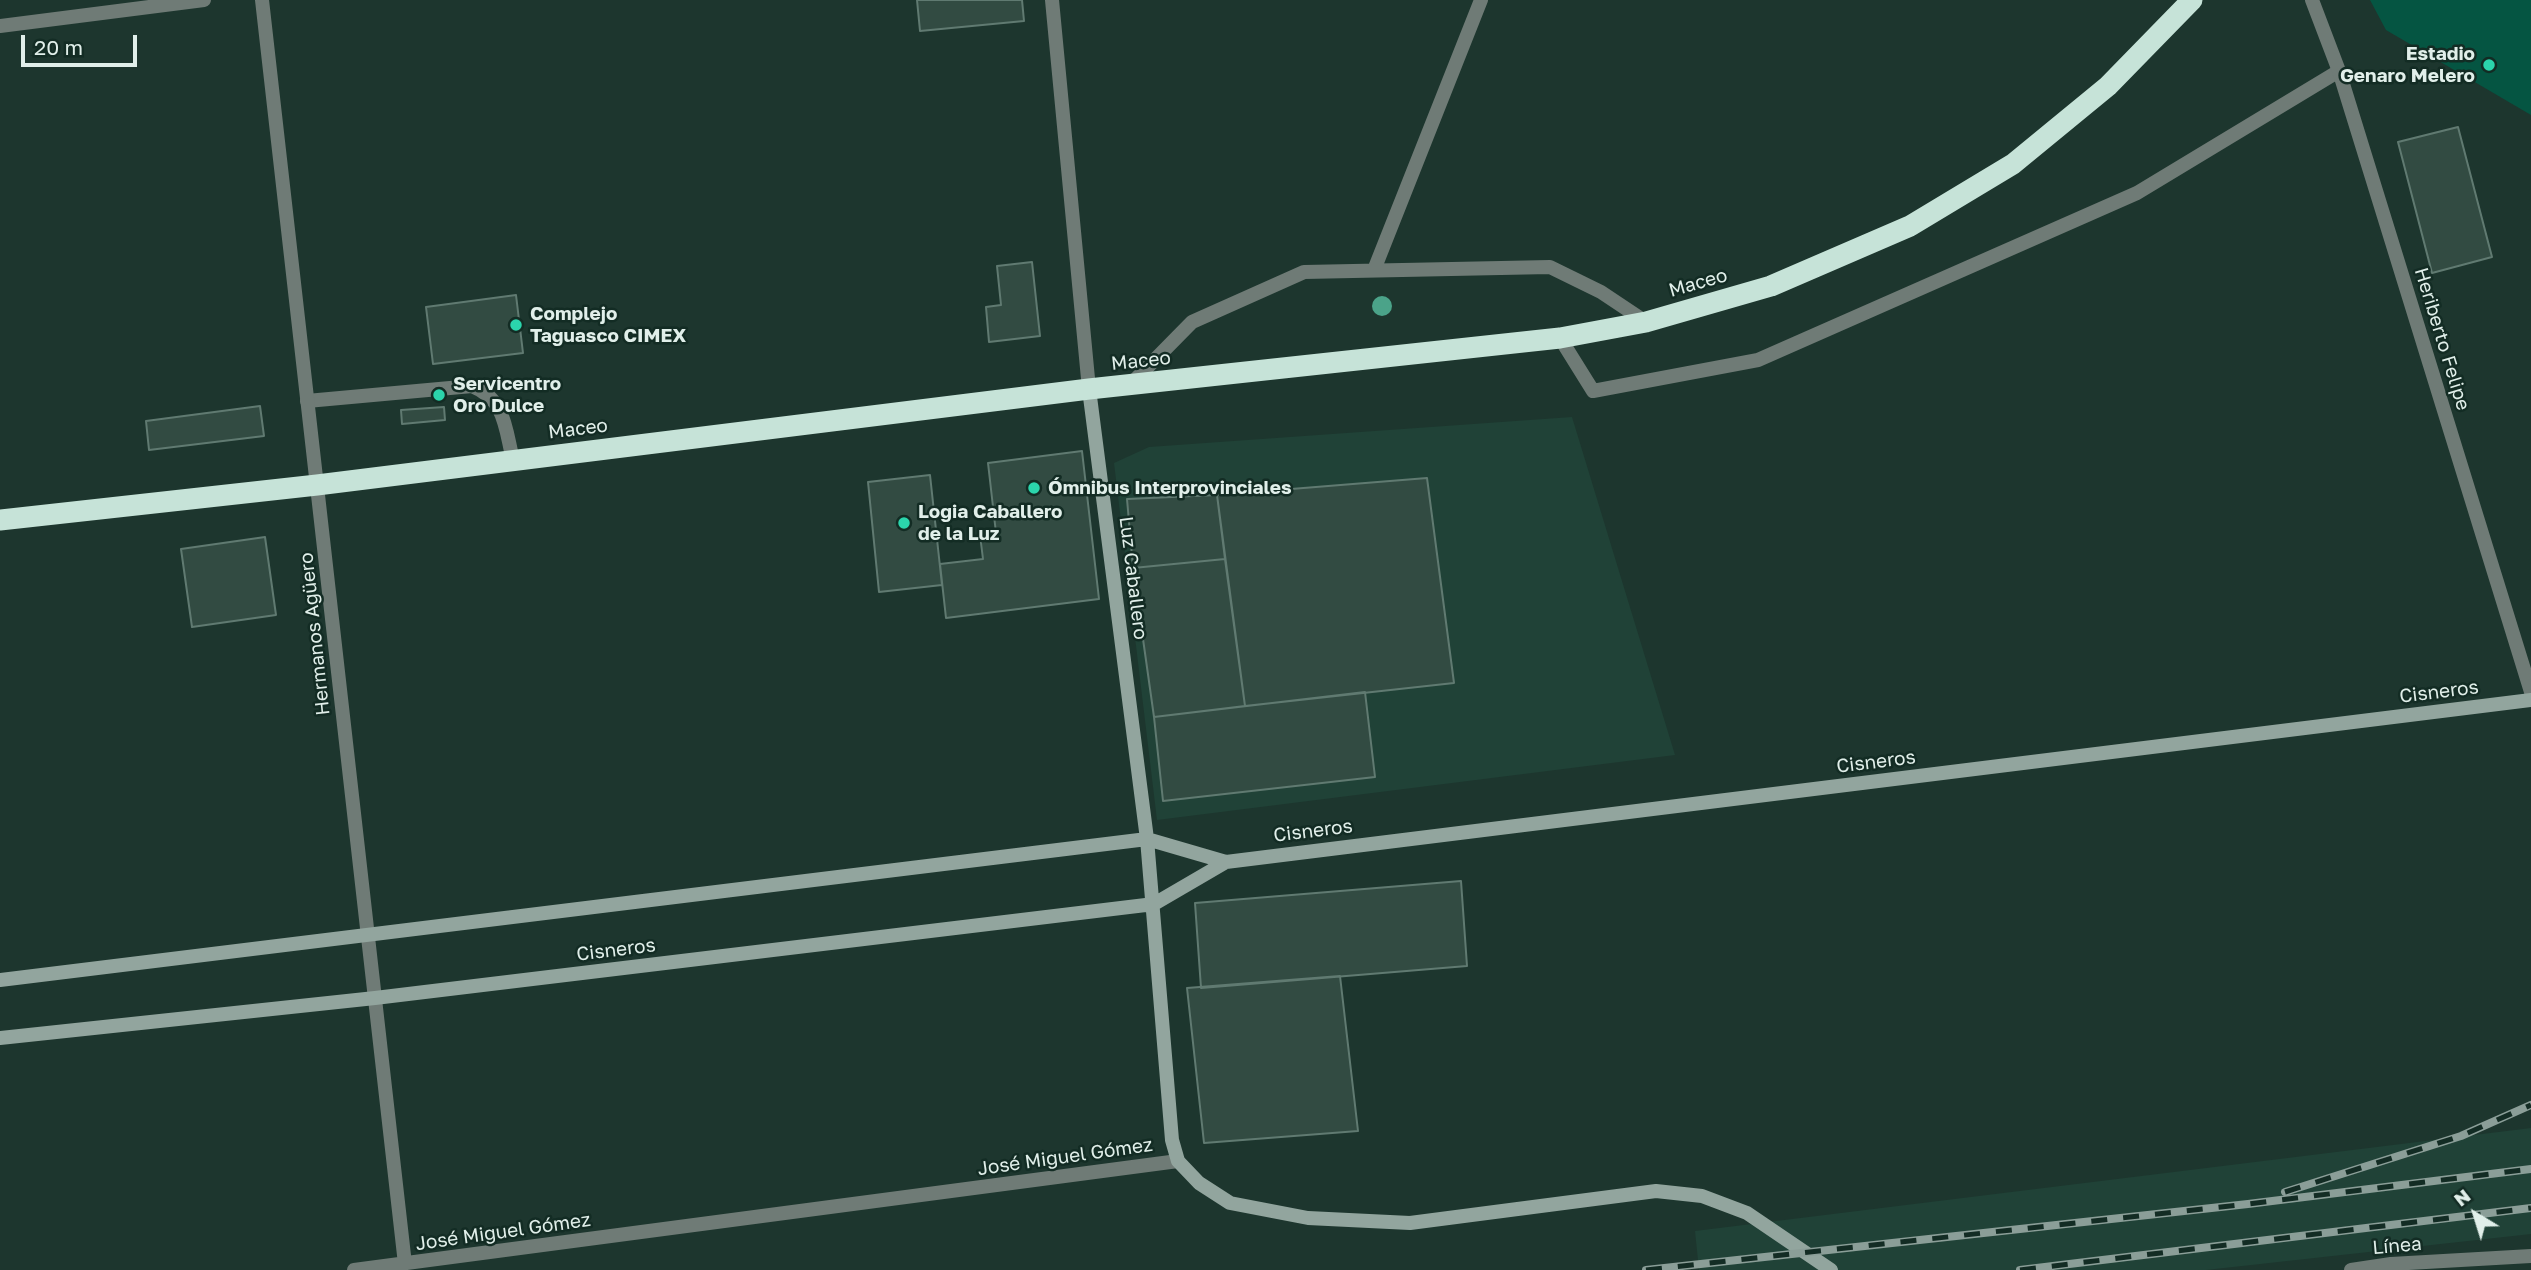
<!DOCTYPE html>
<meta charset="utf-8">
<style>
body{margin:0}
#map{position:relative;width:2531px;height:1270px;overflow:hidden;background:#1d362e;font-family:"Golos Text",sans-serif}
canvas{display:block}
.north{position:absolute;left:2440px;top:1179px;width:70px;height:70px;-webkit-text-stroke:5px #132c24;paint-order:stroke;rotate:322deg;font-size:19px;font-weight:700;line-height:28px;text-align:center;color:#e1efea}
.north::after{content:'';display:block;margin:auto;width:24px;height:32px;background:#e1efea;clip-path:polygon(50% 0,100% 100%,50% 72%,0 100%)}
.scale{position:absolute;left:21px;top:35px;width:116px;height:32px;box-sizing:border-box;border:4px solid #e1efea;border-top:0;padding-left:9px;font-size:21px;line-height:24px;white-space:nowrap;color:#e1efea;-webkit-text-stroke:5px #132c24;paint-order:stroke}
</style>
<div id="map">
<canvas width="2531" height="1270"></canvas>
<div class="north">N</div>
<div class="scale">20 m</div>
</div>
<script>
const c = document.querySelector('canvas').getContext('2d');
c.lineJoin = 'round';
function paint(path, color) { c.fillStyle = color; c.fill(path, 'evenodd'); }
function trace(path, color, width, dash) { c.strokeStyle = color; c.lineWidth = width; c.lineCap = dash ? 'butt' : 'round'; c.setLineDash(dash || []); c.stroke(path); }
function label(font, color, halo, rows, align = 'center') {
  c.font = font + ' "Golos Text",sans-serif'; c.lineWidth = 5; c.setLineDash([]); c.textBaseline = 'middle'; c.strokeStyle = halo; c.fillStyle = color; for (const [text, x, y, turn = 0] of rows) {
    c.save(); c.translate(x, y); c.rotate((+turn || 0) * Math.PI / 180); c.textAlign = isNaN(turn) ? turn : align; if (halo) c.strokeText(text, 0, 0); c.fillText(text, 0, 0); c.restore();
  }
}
paint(new Path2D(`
 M1572,417L1675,755L1157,820L1114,463L1149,447Z
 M2531,1128V1234L2206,1270H1699L1695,1231Z`), '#204237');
paint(new Path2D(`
 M2370,0H2531V115L2386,30Z`), '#055542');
const building = new Path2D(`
 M917,0H1022L1024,21L920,31Z
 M2458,127L2492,257L2432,273L2398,142Z
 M1032,262L1040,336L989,342L986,307L1001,305L997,266Z
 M516,295L523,353L433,364L426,307Z
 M260,406L264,436L149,450L146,421Z
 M444,407L445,420L402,424L401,410Z
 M1082,451L1099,599L946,618L940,564L983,559L980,535L996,533L988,463Z
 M930,475L942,585L879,592L868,482Z
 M1427,478L1454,683L1245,706L1217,495Z
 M1217,495L1225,559L1133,568L1127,499Z
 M265,537L276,615L192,627L181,549Z
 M1225,559L1245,706L1154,717L1133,568Z
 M1365,692L1375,777L1163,801L1154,717Z
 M1461,881L1467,966L1201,988L1195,903Z
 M1340,976L1358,1131L1204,1143L1187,988Z`);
paint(building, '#324b42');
trace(building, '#607a71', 2);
trace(new Path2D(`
 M1374,270L1481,0
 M1560,338L1593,391L1758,360L2137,193L2339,71
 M1130,385L1192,322L1304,272L1550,267L1601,292L1646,322
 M307,401L472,386C506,400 505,428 513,460`), '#6f7b76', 14);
trace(new Path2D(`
 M262,0L405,1264
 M1052,0L1089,389
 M2312,0L2339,71L2531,692
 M0,26L204,0
 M354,1270L1178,1161
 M2351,1270L2391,1264L2531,1256`), '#6f7b76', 14);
trace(new Path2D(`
 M1089,389L1147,839L1172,1140L1178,1161L1199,1183L1230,1203L1308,1218L1410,1223L1656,1191L1702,1196L1747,1213L1831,1270
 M0,980L1147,839L1226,862L2531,700
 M0,1038L375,998L1154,904L1226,862`), '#92a59e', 14);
trace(new Path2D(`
 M0,520L317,485L1089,389L1560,338L1646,322L1771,286L1910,226L2013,164L2108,86L2192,0`), '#c6e3d8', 21);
const rail = new Path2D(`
 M2285,1192L2461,1136L2531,1105
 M1646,1270L2248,1204L2531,1169
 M2020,1270L2531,1208`);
trace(rail, '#8b9e98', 8);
trace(rail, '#132c24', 5, [16]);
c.fillStyle = '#4ba389';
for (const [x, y] of [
 [1382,306]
]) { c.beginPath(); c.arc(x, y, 10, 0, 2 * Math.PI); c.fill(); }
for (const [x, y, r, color] of [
 [2489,65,7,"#2bd5ac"],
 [516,325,7,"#2bd5ac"],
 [439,395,7,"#2bd5ac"],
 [1034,488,7,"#2bd5ac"],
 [904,523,7,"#2bd5ac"]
]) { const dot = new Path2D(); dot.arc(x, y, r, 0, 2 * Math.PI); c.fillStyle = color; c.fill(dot); trace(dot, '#132c24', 2.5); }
label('bold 19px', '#e1efea', '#132c24', [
 ["Estadio",2475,54,"right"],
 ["Genaro Melero",2475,76,"right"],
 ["Complejo",530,314],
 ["Taguasco CIMEX",530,336],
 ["Servicentro",453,384],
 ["Oro Dulce",453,406],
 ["Ómnibus Interprovinciales",1048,488],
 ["Logia Caballero",918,512],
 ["de la Luz",918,534]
], 'left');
label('19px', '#e1efea', '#132c24', [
 ["Maceo",1698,283,-16],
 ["Heriberto Felipe",2442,339,73],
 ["Maceo",1141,361,-6],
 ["Maceo",578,429,-7],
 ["Luz Caballero",1133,578,83],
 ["Hermanos Agüero",315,634,-96],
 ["Cisneros",2439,692,-7],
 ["Cisneros",1876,762,-7],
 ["Cisneros",1313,831,-7],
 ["Cisneros",616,950,-7],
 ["José Miguel Gómez",1065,1157,-8],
 ["José Miguel Gómez",503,1232,-8],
 ["Línea",2397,1246,-5]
]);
</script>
